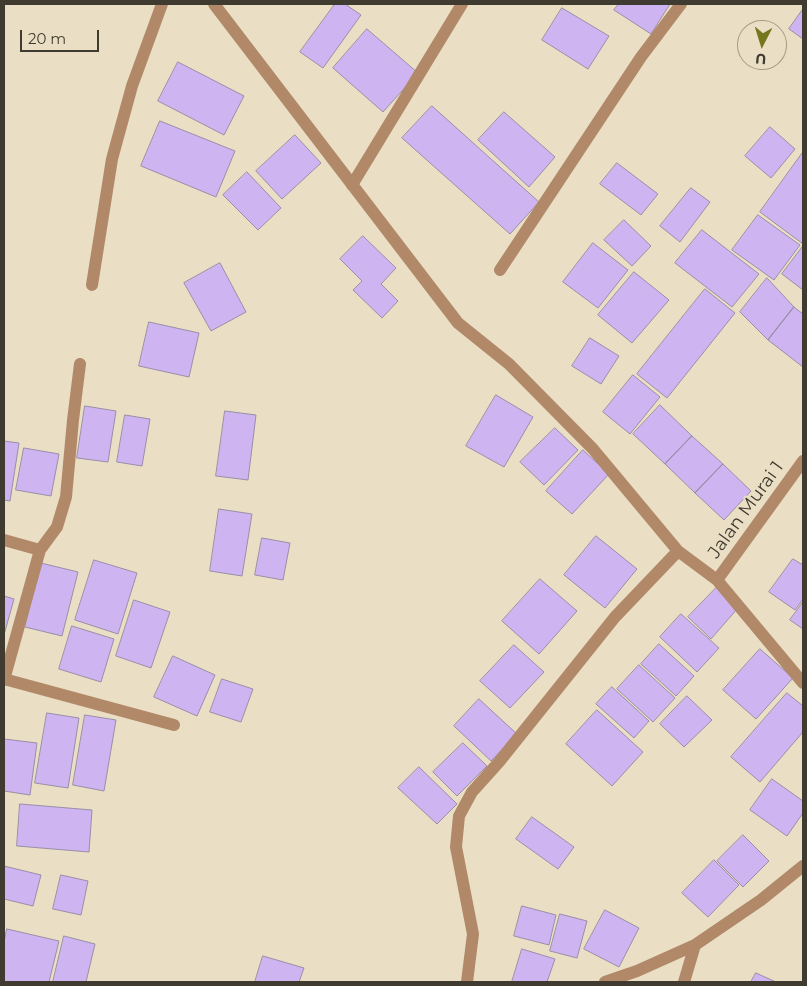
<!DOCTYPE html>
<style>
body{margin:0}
#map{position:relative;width:807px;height:986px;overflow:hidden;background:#eadfc4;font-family:Montserrat,sans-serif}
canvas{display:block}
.frame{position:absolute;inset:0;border:5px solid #3f3b30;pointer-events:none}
.north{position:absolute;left:737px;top:20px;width:50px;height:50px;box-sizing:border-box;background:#eadfc4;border:1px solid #a69d89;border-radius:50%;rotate:185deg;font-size:14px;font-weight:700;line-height:20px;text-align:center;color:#3f3b30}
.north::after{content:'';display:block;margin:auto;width:18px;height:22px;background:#74771e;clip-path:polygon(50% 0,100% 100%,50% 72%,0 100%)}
.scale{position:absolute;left:20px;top:30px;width:79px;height:22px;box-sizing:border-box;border:2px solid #3f3b30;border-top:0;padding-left:6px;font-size:15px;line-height:18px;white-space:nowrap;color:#3f3b30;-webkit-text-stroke:4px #eadfc4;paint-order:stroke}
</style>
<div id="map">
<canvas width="807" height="986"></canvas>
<div class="frame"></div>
<div class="north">U</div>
<div class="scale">20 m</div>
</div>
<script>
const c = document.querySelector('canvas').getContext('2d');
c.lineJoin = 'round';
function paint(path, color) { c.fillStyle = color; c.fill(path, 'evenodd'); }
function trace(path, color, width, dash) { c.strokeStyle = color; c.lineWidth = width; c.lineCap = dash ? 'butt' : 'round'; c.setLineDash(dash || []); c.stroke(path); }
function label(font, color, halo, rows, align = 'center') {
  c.font = font + ' Montserrat,sans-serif'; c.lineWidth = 4; c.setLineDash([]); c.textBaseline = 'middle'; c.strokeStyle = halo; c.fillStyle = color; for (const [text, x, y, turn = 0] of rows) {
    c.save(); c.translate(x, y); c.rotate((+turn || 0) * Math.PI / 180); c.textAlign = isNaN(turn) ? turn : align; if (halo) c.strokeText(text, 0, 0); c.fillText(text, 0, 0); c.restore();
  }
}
const building = new Path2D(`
 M335,4H345L361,15L323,68L300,52Z
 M619,4H670L651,34L614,10Z
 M562,8L609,36L588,69L542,40Z
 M803,9V39L789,29Z
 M367,29L418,73L383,112L333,68Z
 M178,62L244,96L224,135L158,101Z
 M432,106L539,202L510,234L402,138Z
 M504,112L555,157L529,187L478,140Z
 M160,121L235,151L216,197L141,166Z
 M770,127L795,149L771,178L745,156Z
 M295,135L321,163L282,199L256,171Z
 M803,152V244L760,212Z
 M617,163L658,194L641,215L600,184Z
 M247,172L281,208L258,230L223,195Z
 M691,188L710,202L680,242L660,226Z
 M758,215L800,245L774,280L732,250Z
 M624,220L651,246L632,266L604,240Z
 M702,230L759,274L732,307L675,263Z
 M363,236L396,268L381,284L398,301L382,318L353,290L362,281L340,259Z
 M593,243L628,270L598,308L563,282Z
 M803,246V290L782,274Z
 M220,263L246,312L211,331L184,283Z
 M634,272L669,300L632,343L598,315Z
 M767,278L794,307L768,340L740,312Z
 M705,289L735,313L667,398L637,374Z
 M794,307L803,314V367L768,340Z
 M149,322L199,333L189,377L139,366Z
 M590,338L619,356L601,384L572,366Z
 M633,375L660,397L630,434L603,412Z
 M496,395L533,417L504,467L466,446Z
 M660,405L692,436L665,464L633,434Z
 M85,406L116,411L108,462L77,458Z
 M225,411L256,415L248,480L216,476Z
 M125,415L150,419L142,466L117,462Z
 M555,428L578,450L544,485L520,462Z
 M692,436L723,464L695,493L665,464Z
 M4,441L19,443L10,501L4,500Z
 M24,448L59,454L51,496L16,490Z
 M583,450L609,474L572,514L546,491Z
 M723,464L751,491L724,520L695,493Z
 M219,509L252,514L242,576L210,571Z
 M596,536L637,569L605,608L564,575Z
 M262,538L290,543L283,580L255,575Z
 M793,559L803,565V599L795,610L769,592Z
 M94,560L137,573L118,634L75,620Z
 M41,563L78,572L62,636L25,627Z
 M540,579L577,611L539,654L502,621Z
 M718,586L738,608L711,639L688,617Z
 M4,596L14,599L4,635Z
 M134,600L170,612L151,668L116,656Z
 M803,602V629L790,620Z
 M681,614L719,648L697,672L660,637Z
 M72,626L114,639L101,682L59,669Z
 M659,644L694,676L676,696L641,664Z
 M514,645L544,672L510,708L480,681Z
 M760,649L793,678L756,719L723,690Z
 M173,656L215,675L197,716L154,697Z
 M639,665L675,698L653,722L617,689Z
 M222,679L253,689L241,722L210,712Z
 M612,687L649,721L634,738L596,704Z
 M787,693L803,706V732L760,782L731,757Z
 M687,696L712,720L684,747L660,724Z
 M479,699L517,734L491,761L454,726Z
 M597,710L643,752L612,786L566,744Z
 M47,713L79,718L68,788L35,783Z
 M85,715L116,720L104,791L73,785Z
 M4,739L37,743L30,795L4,791Z
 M463,743L487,766L457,796L433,772Z
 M419,767L457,804L437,824L398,788Z
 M772,779L803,801V813L787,836L750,810Z
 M20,804L92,810L89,852L17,846Z
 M532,817L574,847L558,869L516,839Z
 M743,835L769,861L743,887L717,861Z
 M714,860L739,885L708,917L682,893Z
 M4,866L41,875L33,906L4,899Z
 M61,875L88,881L81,915L53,909Z
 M522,906L556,915L549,945L514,936Z
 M605,910L639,928L619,967L584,949Z
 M560,914L587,921L577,958L550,951Z
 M7,929L59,941L49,982H4V943Z
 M64,936L95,944L86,982H53Z
 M522,949L555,959L547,982H512Z
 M263,956L304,968L299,982H255Z
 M756,973L776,982H751Z`);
paint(building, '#ceb4f0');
trace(building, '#988ea7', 1);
trace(new Path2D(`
 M214,4L458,323L509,364L593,449L678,551L717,580L803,683
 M352,185L462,4
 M500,270L641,57L681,4
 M92,285L112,159L132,86L162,4
 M4,540L40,550
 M717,580L803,461
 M4,679L174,725
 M4,680L40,550L57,527L66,497L73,420L80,364
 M467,982L473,934L456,847L459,816L472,792L499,762L615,617L678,551
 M605,982L637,971L695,945L761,900L803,866
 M684,982L695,945`), '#b18969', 12);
label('18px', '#3f3b30', '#eadfc4', [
 ["Jalan Murai 1",746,510,-54]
]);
</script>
